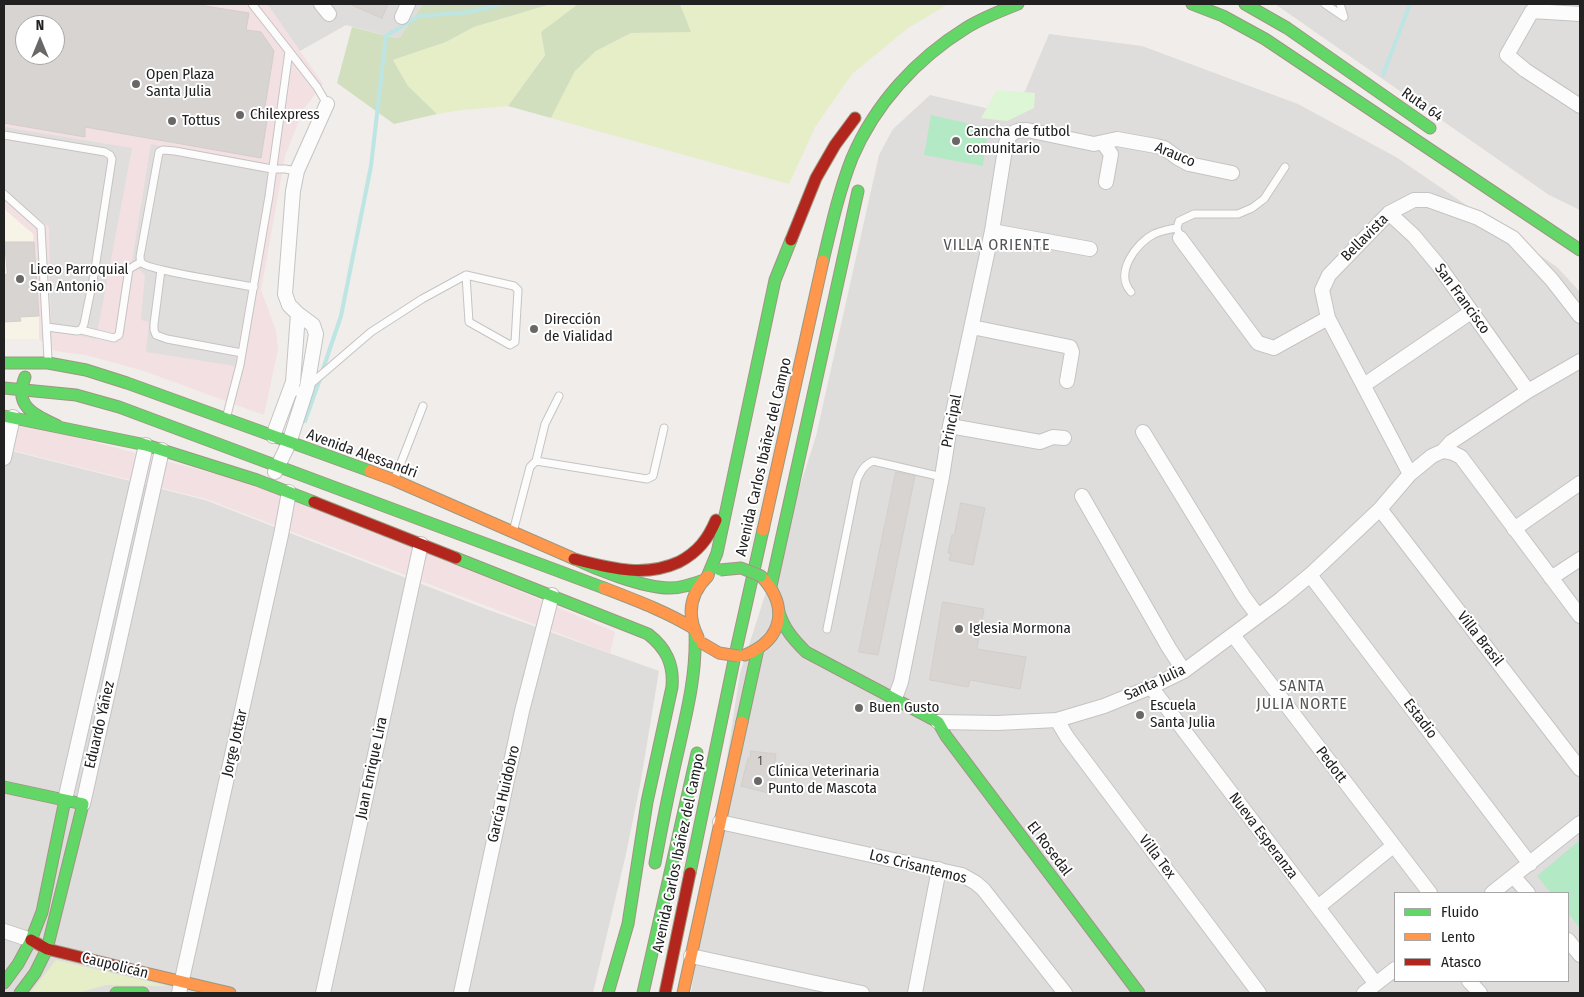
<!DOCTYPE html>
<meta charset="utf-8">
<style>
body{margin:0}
#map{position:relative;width:1584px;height:997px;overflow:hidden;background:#f0edea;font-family:"Fira Sans Condensed",sans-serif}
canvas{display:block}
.frame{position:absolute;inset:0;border:5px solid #212121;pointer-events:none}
.legend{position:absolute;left:1394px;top:892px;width:175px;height:90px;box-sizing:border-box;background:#fff;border:1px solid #a6a6a6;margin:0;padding:6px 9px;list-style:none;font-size:15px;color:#212121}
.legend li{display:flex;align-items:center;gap:10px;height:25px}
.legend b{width:25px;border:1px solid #a6a6a6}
.north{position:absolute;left:15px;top:15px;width:50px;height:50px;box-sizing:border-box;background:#fff;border:1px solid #a6a6a6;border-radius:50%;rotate:0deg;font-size:14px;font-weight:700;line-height:20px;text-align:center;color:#212121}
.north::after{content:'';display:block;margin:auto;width:18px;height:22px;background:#696867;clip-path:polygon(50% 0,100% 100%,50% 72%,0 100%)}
</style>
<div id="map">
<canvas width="1584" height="997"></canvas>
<div class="frame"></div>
<ul class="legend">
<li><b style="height:6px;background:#63d668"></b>Fluido</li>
<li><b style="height:6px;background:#ff974d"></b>Lento</li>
<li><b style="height:6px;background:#b3261e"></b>Atasco</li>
</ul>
<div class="north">N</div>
</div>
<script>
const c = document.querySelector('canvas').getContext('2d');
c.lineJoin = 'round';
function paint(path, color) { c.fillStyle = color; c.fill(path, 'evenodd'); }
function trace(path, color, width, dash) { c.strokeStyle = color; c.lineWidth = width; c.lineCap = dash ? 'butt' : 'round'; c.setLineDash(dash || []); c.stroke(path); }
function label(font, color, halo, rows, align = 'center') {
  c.font = font + ' "Fira Sans Condensed",sans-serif'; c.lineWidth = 4; c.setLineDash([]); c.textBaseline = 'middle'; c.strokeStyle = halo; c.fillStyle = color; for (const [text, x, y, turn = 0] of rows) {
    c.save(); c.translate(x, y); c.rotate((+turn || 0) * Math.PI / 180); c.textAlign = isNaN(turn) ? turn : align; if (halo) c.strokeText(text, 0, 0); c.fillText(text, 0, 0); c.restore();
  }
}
paint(new Path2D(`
 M267,4H423L400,37L395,38L346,25L300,51Z
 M1275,4H1580V210L1549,195Z
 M1049,34L1142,46L1298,104L1396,157L1557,267L1580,292V993H691L740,673L816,436L879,155L893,129L930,95L998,111L1025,91ZM1395,893H1568V981H1395Z
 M4,449L205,500L486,609L659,671L641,780L626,854L593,993H4Z`), '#dfdddc');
paint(new Path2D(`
 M4,4H267L323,84L303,110L285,156L261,290L276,331L278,349L264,415L144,371L86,355L55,351L39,339V316L33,234L4,209ZM25,25H55V55H25Z
 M4,423L56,432L246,482L496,581L615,632L610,653L206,499L4,448Z`), '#f2e0e2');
paint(new Path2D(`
 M4,209L33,234L39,316V339H4Z`), '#f8f3e7');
paint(new Path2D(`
 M551,4H578L541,32L545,54L508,106L462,110L437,114L408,86L393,60L446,42L474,27Z
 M680,4H948L908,28L852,74L815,127L789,184L551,118L575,71L596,51L631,33L690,31Z
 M56,960L168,986L106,985L77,993H30Z`), '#e6eec7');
paint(new Path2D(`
 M423,4H551L474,27L446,42L393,60L408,86L437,114L394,124L337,83L352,27L395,38L400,37Z
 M578,4H680L691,32L631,33L596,51L575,71L551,118L508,106L545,55L541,32Z`), '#d2dfbe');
paint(new Path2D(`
 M997,90L1035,93L1034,108L1007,121L981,118Z`), '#ddf6d5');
paint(new Path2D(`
 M931,115L988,128L983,166L924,155Z
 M1580,840V928L1568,913V893H1551L1537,876Z`), '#b3e9c5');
paint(new Path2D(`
 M4,127L132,148L96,339L51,330L49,227L4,190Z
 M151,144L270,166L235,366L146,352L149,322L141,320L145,275L132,261Z`), '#e0dedd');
trace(new Path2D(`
 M1383,75L1410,4
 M322,372L341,316L371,166L386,36L419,16L470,12L502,4
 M305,421L320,379`), '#bce5e3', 4);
const building = new Path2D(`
 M4,4H205V6L249,13L246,30L261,32L274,51L264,113L268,114L261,158L85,127V137L4,123ZM25,25H55V55H25Z
 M350,4H388L382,18Z
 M5,242H34L39,316L20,317L21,321L4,322V275L7,274Z
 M896,472L915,476L878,655L859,652Z
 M961,503L985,508L973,565L949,560L951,553H948L952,535H954Z
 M943,602L984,609L977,649L1026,657L1020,689L970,680L968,687L930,680Z
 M751,751L776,754L773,774L777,775L772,794L741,786L748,758H750Z`);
paint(building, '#d8d4d2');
trace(building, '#d3cecb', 1);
const lane = new Path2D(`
 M1325,4L1344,17L1340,4
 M289,51L317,87L327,104
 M4,135L105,152L110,155L112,159L94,275L84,324L81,330L77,331L47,327
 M4,194L41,227L48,359
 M1180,238L1177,228L1179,221L1194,214H1238L1252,208L1264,199L1285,167
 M161,270L154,324V330L156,335L167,339L242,353
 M254,287C238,284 148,270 142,263C139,260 140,255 141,251L159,152L163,150L175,151L272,169H285L297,171
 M1131,292C1114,273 1136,243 1154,234C1161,231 1169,229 1177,228
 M81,330L114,338L119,335L129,269L141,262
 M289,395L307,387L371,332L422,299L466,275L514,286L518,290L515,342L510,345L469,322L466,275
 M227,415L240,365L269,196L289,51L252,4
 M536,461L545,424L559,396
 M395,478L423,406
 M514,528L530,467L536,461L647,479L653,476L664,428
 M827,629L857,480C861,471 864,465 873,461L942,477`);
const street = new Path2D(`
 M321,4L329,14
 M1580,14L1532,11L1507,55L1525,70L1580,106
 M402,17L408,4
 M1103,143L1111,154L1106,182
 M1389,213L1414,236L1439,266L1528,391
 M992,231L1090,249
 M1180,238L1258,343L1274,348L1328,318
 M972,327L1070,347L1072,352L1067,381
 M1364,385L1471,312
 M950,426L1040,442L1053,437L1064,438
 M1143,432L1244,597L1258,616
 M273,436L293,382L298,314
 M1443,451L1453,453L1461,457L1580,616
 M4,458L13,417
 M275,472L289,443L307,387L316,334L313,325L298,314L289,305L285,294L293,191L297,171L327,104
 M1410,474L1328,318L1322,290L1329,275L1389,213L1414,200H1428L1478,218L1513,238L1552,280L1580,316
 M1082,496L1169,648L1184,671
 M1380,509L1580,769
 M1514,529L1580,483
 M1310,575L1530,864
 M1551,578L1580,559
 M1233,635L1430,893
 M1151,687L1376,984
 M895,698L901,682L942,477L950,426L992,231L1006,143C1010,132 1016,130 1027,130L1094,144L1117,139L1156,146L1164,148L1178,158L1189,164L1232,173
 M1057,720L1067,737L1259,993
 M938,722L997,723L1057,720L1104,706L1151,687L1184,671L1281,599L1310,575L1380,509L1410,474L1432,456L1443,451L1451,442L1528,391L1580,361
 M65,800L146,445
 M83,804L162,450
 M720,822L962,875L976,883L983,889L1065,993
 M1514,877L1528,893
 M1492,893L1580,823
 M1318,907L1393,846
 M4,931L31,940
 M1568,940L1580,955
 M691,956L862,993
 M1469,981L1480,993
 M179,993L281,535L289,492
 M323,993L421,544
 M461,993L522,711L552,595
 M915,993L939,869
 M1364,993L1395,969`);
const fast = new Path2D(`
 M1192,4L1223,16L1265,39L1580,250
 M1245,4L1287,28L1430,128
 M823,261C831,227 839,191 852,158C875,104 916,59 966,28C982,18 1000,11 1018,4
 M4,363H48L86,370L127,383L370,471
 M25,377C13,407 35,415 58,426
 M4,388L76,395L119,407L604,588
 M4,416L146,445L257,480L314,502
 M570,557C595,569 643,588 670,588C682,588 693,584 704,580
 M456,558L648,634C666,648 674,664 672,687L647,802L628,924L608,993
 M707,577L717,553L775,280L791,240
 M771,586L858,191
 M779,612C784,629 794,640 806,652L938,722L946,736L1139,993
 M742,722L758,649
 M4,787L83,804L47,949L35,973L20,993
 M655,863C661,831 667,800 674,769C684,723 697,679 695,632
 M690,873L737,646L763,530
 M4,983L18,964L31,940L42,912L65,800
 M116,993H143
 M643,993L697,753`);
const slow = new Path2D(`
 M370,471L394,480L570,557
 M763,530L823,261
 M604,588C635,600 665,611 693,628
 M698,637C686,614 690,594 708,576
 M745,655C784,639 789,606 761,576
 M141,972L230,993
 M683,993L742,722`);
const jam = new Path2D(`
 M791,240L816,178L835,145L855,118
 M314,502L456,558
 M574,559C610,568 644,578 679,562C698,552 708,539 716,520
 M31,940L47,949L141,972
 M665,993L690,873`);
trace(lane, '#c5c4c2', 9);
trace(street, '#c5c4c2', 16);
trace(fast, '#9c9780', 13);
trace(slow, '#9c9780', 13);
trace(jam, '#9c9780', 13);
trace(lane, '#fdfcfc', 7);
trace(street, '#fdfcfc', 14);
trace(fast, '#63d668', 11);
trace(slow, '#ff974d', 11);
trace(jam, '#b3261e', 11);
const fastBridge = new Path2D(`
 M720,570L741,568L761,576`);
const slowBridge = new Path2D(`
 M702,643L719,653L738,656`);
trace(fastBridge, '#a79486', 13, []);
trace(slowBridge, '#a79486', 13, []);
trace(fastBridge, '#63d668', 11);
trace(slowBridge, '#ff974d', 11);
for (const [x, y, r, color] of [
 [136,84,5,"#696867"],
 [240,115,5,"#696867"],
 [172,121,5,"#696867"],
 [956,141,5,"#696867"],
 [20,279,5,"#696867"],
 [534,329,5,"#696867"],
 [959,629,5,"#696867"],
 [859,708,5,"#696867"],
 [1140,715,5,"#696867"],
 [758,781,5,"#696867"]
]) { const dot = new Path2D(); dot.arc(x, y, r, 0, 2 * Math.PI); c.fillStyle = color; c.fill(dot); trace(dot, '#fff', 2); }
label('12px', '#4f4e4d', null, [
 ["1",760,762]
]);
label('15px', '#212121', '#fff', [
 ["Open Plaza",146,75],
 ["Santa Julia",146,92],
 ["Chilexpress",250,115],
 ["Tottus",182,121],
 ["Cancha de futbol",966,132],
 ["comunitario",966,149],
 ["Liceo Parroquial",30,270],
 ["San Antonio",30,287],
 ["Dirección",544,320],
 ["de Vialidad",544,337],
 ["Iglesia Mormona",969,629],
 ["Escuela",1150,706],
 ["Santa Julia",1150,723],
 ["Buen Gusto",869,708],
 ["Clínica Veterinaria",768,772],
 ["Punto de Mascota",768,789]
], 'left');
label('15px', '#212121', '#fff', [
 ["Ruta 64",1422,105,35],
 ["Arauco",1175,155,23],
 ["Bellavista",1365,238,-45],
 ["San Francisco",1462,299,54],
 ["Principal",952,421,-79],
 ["Avenida Alessandri",362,454,20],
 ["Avenida Carlos Ibáñez del Campo",764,457,-77],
 ["Villa Brasil",1480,639,52],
 ["Santa Julia",1155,683,-25],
 ["Estadio",1420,719,53],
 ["Eduardo Yáñez",100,725,-77],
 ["Jorge Jottar",235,743,-77],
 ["Pedott",1331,765,53],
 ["Juan Enrique Lira",372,768,-78],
 ["García Huidobro",504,794,-77],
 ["Nueva Esperanza",1263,836,53],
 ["El Rosedal",1049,849,53],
 ["Avenida Carlos Ibáñez del Campo",679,853,-78],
 ["Villa Tex",1157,857,53],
 ["Los Crisantemos",918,867,14],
 ["Caupolicán",115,966,14]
]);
c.letterSpacing = '1px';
label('16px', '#545454', '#fff', [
 ["VILLA ORIENTE",997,246],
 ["SANTA",1302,687],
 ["JULIA NORTE",1302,705]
]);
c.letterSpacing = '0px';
</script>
